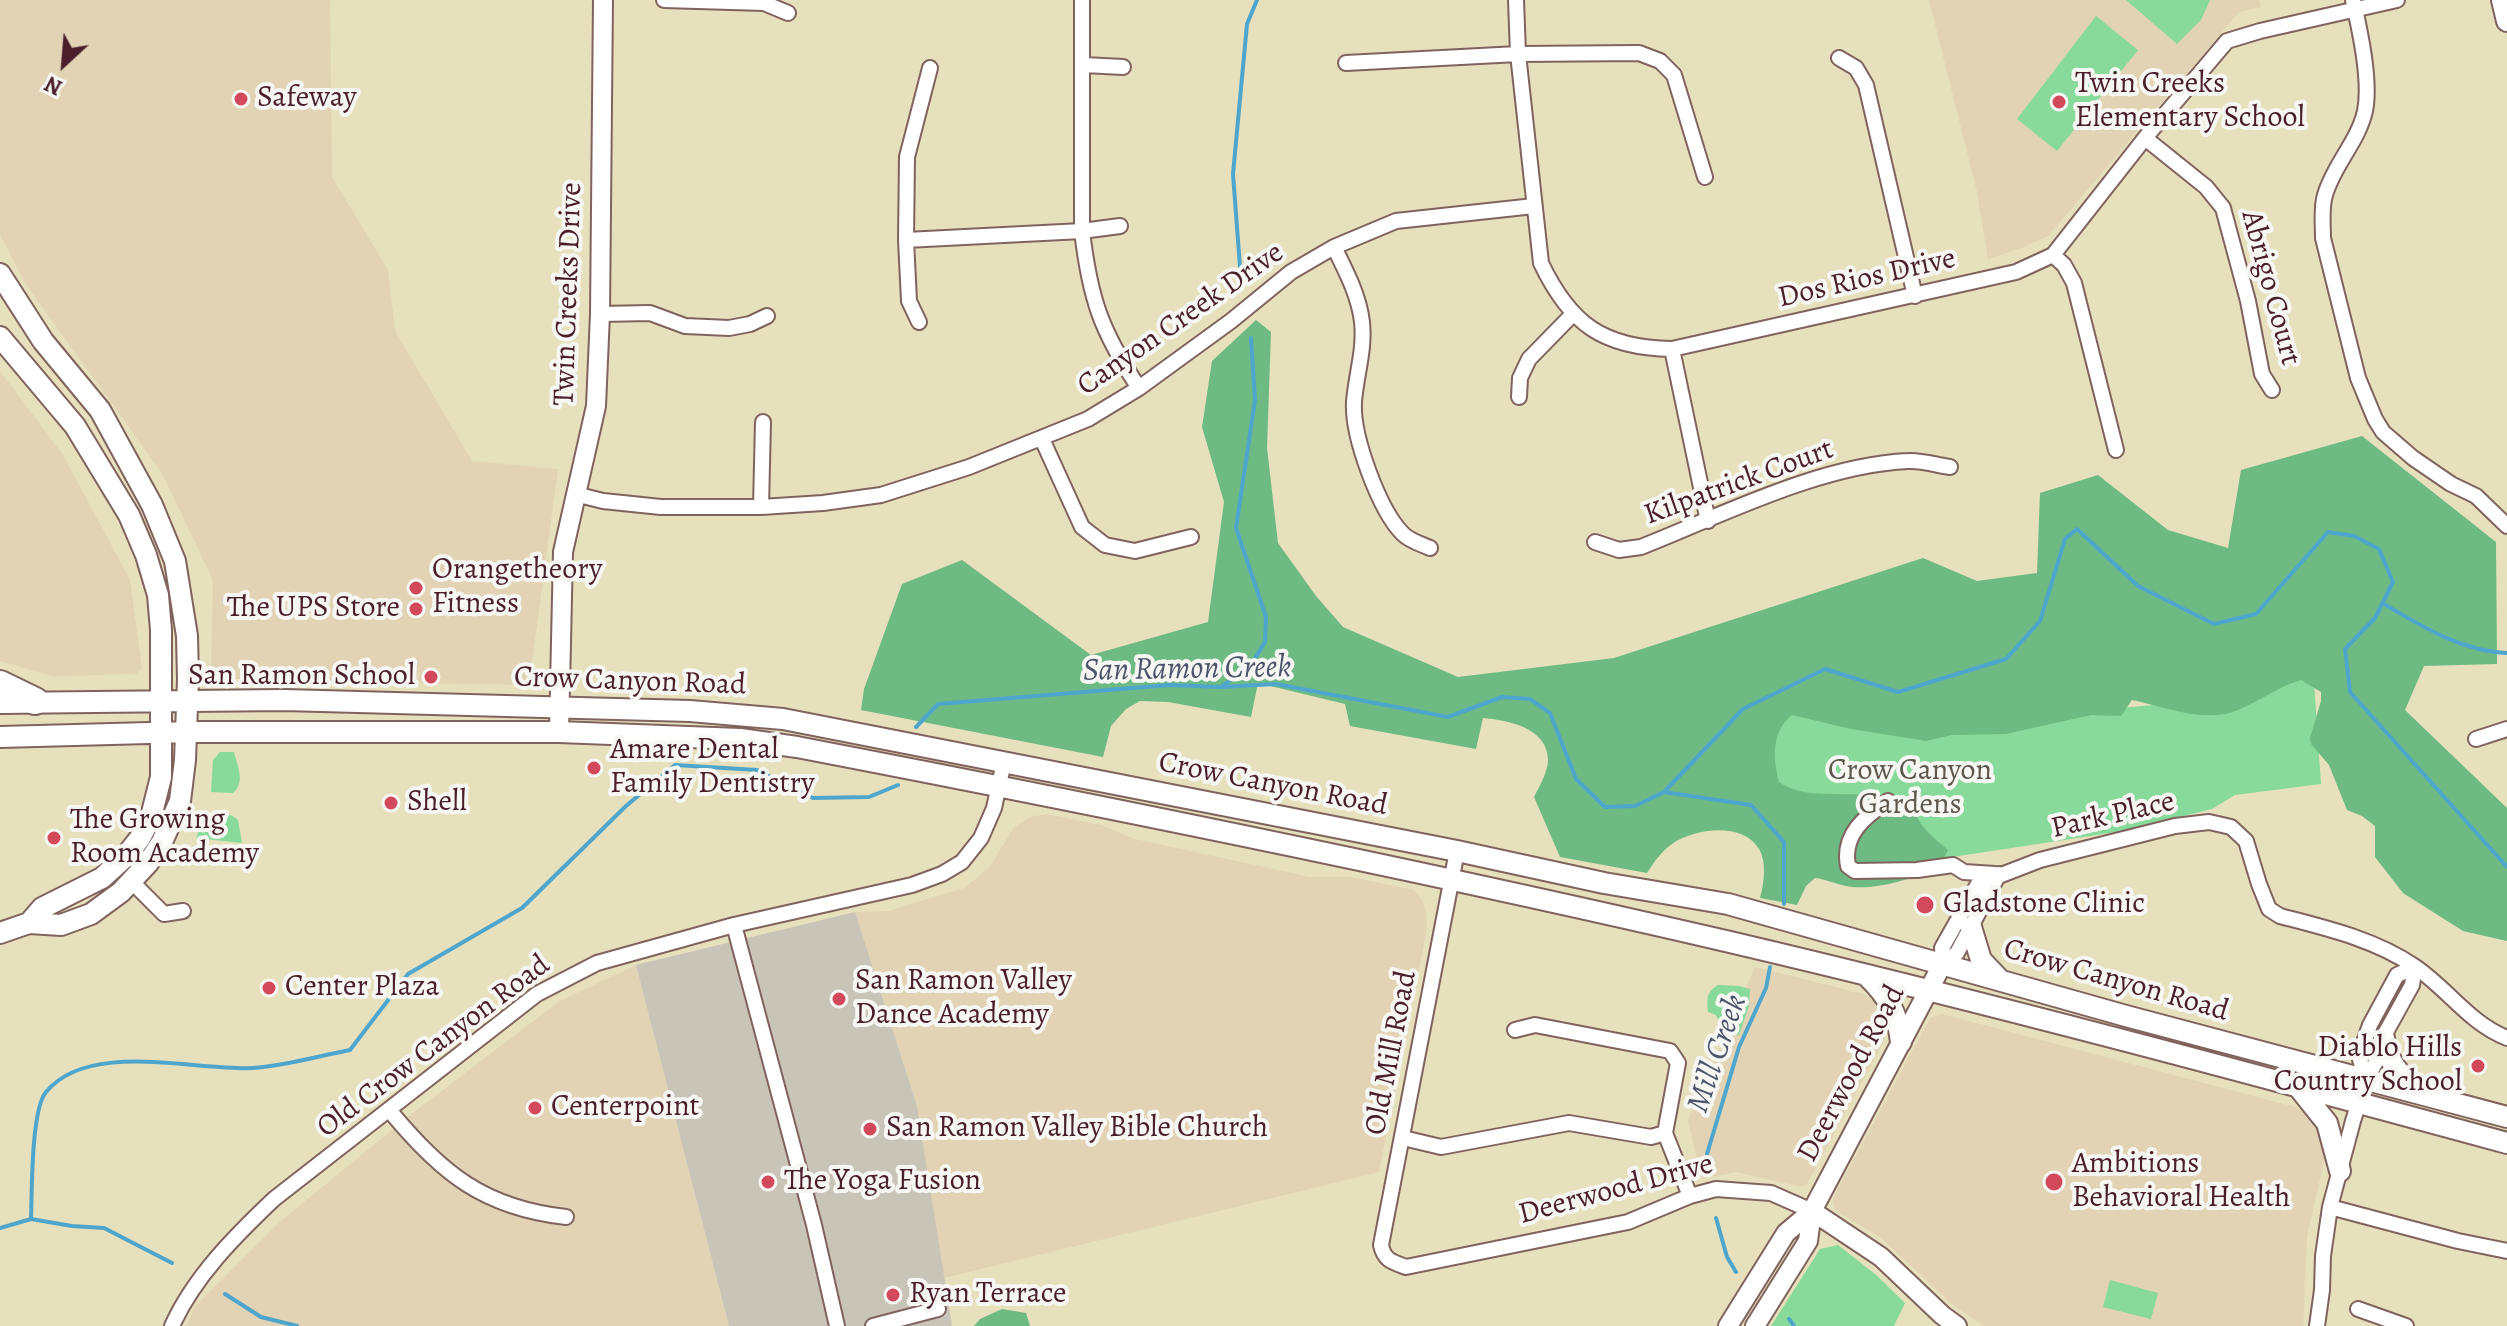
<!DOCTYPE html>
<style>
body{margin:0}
#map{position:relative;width:2507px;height:1326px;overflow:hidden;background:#e6e0bc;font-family:Alegreya,serif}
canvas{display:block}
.north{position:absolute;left:24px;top:24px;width:80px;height:80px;-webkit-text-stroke:6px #f6f6f2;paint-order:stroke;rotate:206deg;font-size:22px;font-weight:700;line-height:32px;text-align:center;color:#4a1f2b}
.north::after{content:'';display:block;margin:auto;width:28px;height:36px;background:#4a1f2b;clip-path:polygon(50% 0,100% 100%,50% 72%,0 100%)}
</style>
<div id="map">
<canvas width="2507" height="1326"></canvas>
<div class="north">N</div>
</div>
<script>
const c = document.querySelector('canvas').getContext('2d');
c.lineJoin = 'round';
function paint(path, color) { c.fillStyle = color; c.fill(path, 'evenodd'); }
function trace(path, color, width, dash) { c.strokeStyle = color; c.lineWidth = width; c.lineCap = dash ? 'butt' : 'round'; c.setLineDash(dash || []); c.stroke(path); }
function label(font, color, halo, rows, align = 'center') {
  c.font = font + ' Alegreya,serif'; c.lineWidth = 8; c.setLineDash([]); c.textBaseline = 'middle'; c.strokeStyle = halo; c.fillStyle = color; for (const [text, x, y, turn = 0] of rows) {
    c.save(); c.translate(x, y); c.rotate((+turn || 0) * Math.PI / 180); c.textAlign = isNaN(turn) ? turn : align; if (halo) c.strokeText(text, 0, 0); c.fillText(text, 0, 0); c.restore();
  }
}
paint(new Path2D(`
 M0,0H330L332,177L388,270L395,331L472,461L558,469L529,685L224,679L217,677L211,670L213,580L162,473L25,283L0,234Z
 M1929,0H2259L2261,7L2239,12L2048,236L2024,247L1988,259L1977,192Z
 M0,371L63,455L130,580L142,668L136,674L52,676L0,661Z
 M1046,814L1101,825L1135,839L1310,877H1351L1414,890L1422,900L1426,913L1427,928L1379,1172L944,1278L917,1106L855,912L888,911L964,888L989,868L1014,827L1031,817Z
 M636,965L729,1326H187L194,1307L282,1220L414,1112L560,1001Z
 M1755,967L1864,994L1879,1005L1887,1023L1885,1039L1807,1184L1802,1187L1736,1172L1702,1179L1688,1120Z
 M1942,1014L2295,1107L2309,1116L2318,1127L2326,1153L2307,1236L2303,1326H1984L1953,1305L1881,1238L1835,1210L1833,1198L1930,1018Z`), '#e1d3b4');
paint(new Path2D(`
 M855,912L917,1106L952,1326H729L636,965Z`), '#c8c4b8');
paint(new Path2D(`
 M2126,0H2210L2201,20L2177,44Z
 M2096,16L2138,50L2057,151L2017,119Z
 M2313,668L2321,784L2235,795L2212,809L2123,831L1893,866L1755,780L1768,702L1980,721L2197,701Z
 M220,752H234C237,766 246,782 233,793L211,792L213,760Z
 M231,815L238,820L242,843L196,838L203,821Z
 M1718,985L1739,986L1750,989L1749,1006L1739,1035L1724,1033L1716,1015L1708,1012C1707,999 1706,992 1718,985Z
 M1838,1245L1875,1274L1905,1303L1894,1326H1771L1820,1249Z
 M2110,1280L2158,1293L2151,1319L2103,1307Z`), '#88da9b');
paint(new Path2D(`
 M1256,320L1271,332L1267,448L1278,543L1316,596L1343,627L1458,677L1614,658L1923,558L1977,581L2037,573L2040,493L2098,475L2168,530L2228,548L2241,470L2362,436L2496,542L2497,664L2424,666L2405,710L2507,808V941L2463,931L2403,893L2375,857V826L2362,816L2347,810L2329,765L2311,744L2310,738L2321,701V692L2301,680C2279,686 2260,701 2238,710C2206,724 2165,707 2132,700L2121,716L2091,715L2006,734L1952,735L1926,741L1851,729L1792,715C1771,732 1773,758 1779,782C1810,804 1865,786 1902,801C1914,806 1917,820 1925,829C1932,837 1941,844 1948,850C1939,877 1871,892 1846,886C1835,884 1826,879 1815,878L1806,886L1797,905L1760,898C1764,884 1767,862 1759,849C1742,821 1693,829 1672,844C1661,852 1654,862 1647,873L1560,857L1534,797C1539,787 1548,772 1548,760C1548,728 1508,720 1483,718L1476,749L1350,726L1345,704L1258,683L1251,717L1168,702L1140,701L1126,709L1111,726L1103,757L861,710L864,689L902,584L962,560L1091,655L1208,622L1224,502L1202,427L1212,361Z
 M1002,1309L1026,1313L1030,1326H974L980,1319Z`), '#6eba83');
trace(new Path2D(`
 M1240,267L1233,174L1247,24L1257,0
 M2384,604C2423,627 2461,651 2507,653
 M1221,687L1251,665L1265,642L1266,617L1236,528L1255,400L1251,338
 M916,727L938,704L1169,685L1221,687L1276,684L1448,717L1502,697L1530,699L1550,713L1576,779L1605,807L1635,806L1664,792L1743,709L1825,669L1898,692L2006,659L2040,621L2065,539L2077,529L2138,586L2214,624L2256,614L2328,532L2354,536L2379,549L2393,582L2375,618L2345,649L2350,692L2507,867
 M1664,792L1751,805L1784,842V904
 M1707,1154L1739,1047L1766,988L1770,967
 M1716,1218L1727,1257L1736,1272
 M31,1219L72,1226L104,1228L172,1263
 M0,1228L31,1219C32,1193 31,1110 46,1092C89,1040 195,1071 253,1068C285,1066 318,1056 350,1050L408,974L522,908L626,806L675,765L757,770L813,798L869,797L898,785
 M225,1294L261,1317L297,1326
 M1789,1319L1794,1326`), '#4fa6cc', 4);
const minor = new Path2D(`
 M664,0L764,3L788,13
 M1082,0V231C1090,299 1101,331 1139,388
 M1516,0L1518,54L1541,263C1570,324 1603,348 1672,349L2016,272L2053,255L2145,138L2227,41L2260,31L2397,0
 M2353,0C2360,31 2371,81 2365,111C2358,142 2334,164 2325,195C2321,208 2323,224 2323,238L2358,378L2375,419L2383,432L2413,458L2451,484L2476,496L2507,526
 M1839,58L1856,68L1866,85L1915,296
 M1346,63L1518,54L1639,53L1660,61L1674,75L1705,177
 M1084,65L1123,67
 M2145,138L2206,187L2223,208L2248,301L2262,374L2272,390
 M906,240L1082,231L1120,226
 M1334,247C1346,271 1359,296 1362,322C1365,350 1356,375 1354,402C1352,436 1379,510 1403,534C1410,541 1421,544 1430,548
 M2053,255L2064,265L2074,283L2116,450
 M600,314L650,313L685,326L729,328L750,324L767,316
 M919,322L909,301L906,240L907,157L930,68
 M1672,349L1708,521
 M1519,397L1520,378L1529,359L1572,315
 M1042,439L1082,527L1105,545L1135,551L1191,537
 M575,494L603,501L661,507H761L823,503L881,495L969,467L1088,419L1139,388L1231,321L1291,272L1334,247L1396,221L1534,206
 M761,507L763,422
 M1595,542L1619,550L1641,547C1722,515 1820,465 1908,461C1921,460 1936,465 1950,467
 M2476,739L2507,729
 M1888,801C1864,817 1842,835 1848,866L1855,871L1917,870L1953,865L1964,872L1995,874
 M1457,851L1381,1245C1384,1260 1392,1262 1406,1267L1628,1222L1690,1196L1716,1189L1771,1193L1812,1211
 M131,881L164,914L183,911
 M734,925L814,1225L837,1326
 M1943,963L1942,948L1978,884L2040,860L2175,826L2209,822L2231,827L2246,841L2259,884L2269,909L2280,916C2326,928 2374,939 2414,966C2447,988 2469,1023 2507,1038
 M1943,963L1957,953L1999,874
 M1515,1030L1535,1025L1670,1051L1678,1063L1665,1133L1690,1196
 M2366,1080L2359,1056L2370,1025L2397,975L2415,967
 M390,1111C441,1173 484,1208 566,1217
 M1403,1138L1441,1147L1569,1123L1651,1137L1665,1133
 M2330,1207L2458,1241L2507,1251
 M2358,1309L2406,1326
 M172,1326C194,1277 235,1236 274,1199L537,994L597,963L734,925L912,885L942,874L962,862L981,838L994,808L1004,762
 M873,1326L938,1309
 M2317,1326L2322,1290L2323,1256L2330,1207L2353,1121L2366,1080L2377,1060L2386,1032L2412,985L2415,967`);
const tertiary = new Path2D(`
 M559,732L563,552L596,406L600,314L603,0
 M1812,1211L1881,1257L1942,1315L1957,1326
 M1728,1326L1786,1233L1812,1211
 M1755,1326L1808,1241L1812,1211L1943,963`);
const secondary = new Path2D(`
 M2502,0L2507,21
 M0,274L43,341L100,410L152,505L175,561L187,636L188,679L185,760L180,801L162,842L148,863L121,892L91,914L61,925L29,923L0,933
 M0,337L75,426L129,515L146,555L158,595L161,630V777L151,817L140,838L125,857L102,878L42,908L29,923
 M0,703L284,700L690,711L783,719L1457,851L1604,883L1728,904L2126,1016L2507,1117
 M0,737L186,732H559L740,739L797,747C1109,807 1420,870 1730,942C1990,1003 2249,1073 2507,1143
 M1971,927L1981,960L1999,979
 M1867,976C1888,996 1898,1014 1901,1042
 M2384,1038C2387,1062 2401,1076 2418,1092
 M2299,1088L2327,1123L2340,1171`);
const motorway = new Path2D(`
 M0,684L35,701`);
trace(minor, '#81635e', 18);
trace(tertiary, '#81635e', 22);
trace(secondary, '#81635e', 24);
trace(motorway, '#81635e', 30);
trace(minor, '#fff', 14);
trace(tertiary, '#fff', 18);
trace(secondary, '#fff', 20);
trace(motorway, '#fff', 26);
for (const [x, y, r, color] of [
 [241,99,8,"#d1495b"],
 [2059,102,8,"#d1495b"],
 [416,588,8,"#d1495b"],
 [416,609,8,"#d1495b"],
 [431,677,8,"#d1495b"],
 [594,768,8,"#d1495b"],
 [391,803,8,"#d1495b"],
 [54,838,8,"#d1495b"],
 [1925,905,10,"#d1495b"],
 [269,988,8,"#d1495b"],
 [839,999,8,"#d1495b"],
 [2478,1066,8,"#d1495b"],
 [535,1108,8,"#d1495b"],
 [870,1129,8,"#d1495b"],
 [768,1182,8,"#d1495b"],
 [2054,1182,10,"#d1495b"],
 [893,1295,8,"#d1495b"]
]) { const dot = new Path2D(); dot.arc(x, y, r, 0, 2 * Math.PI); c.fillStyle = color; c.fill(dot); trace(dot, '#f6f6f2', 3); }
label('30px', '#4a1f2b', '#f6f6f2', [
 ["Twin Creeks",2075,85],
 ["Elementary School",2075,119],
 ["Safeway",257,99],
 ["Orangetheory",432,571],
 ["Fitness",432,605],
 ["The UPS Store",400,609,"right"],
 ["San Ramon School",415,677,"right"],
 ["Amare Dental",610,751],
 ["Family Dentistry",610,785],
 ["Shell",407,803],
 ["The Growing",70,821],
 ["Room Academy",70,855],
 ["Gladstone Clinic",1943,905],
 ["San Ramon Valley",855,982],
 ["Dance Academy",855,1016],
 ["Center Plaza",285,988],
 ["Diablo Hills",2462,1049,"right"],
 ["Country School",2462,1083,"right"],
 ["Centerpoint",551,1108],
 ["San Ramon Valley Bible Church",886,1129],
 ["Ambitions",2072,1165],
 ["Behavioral Health",2072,1199],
 ["The Yoga Fusion",784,1182],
 ["Ryan Terrace",909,1295]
], 'left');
label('30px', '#4a1f2b', '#f6f6f2', [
 ["Dos Rios Drive",1867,279,-13],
 ["Abrigo Court",2270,288,75],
 ["Twin Creeks Drive",569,294,-88],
 ["Canyon Creek Drive",1181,320,-35],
 ["Kilpatrick Court",1739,483,-20],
 ["Crow Canyon Road",630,682,2],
 ["Crow Canyon Road",1273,785,11],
 ["Park Place",2113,816,-13],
 ["Crow Canyon Road",2116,981,16],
 ["Old Crow Canyon Road",434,1047,-37],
 ["Old Mill Road",1392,1053,-79],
 ["Deerwood Road",1852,1074,-62],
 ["Deerwood Drive",1616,1190,-15]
]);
label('30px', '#5d574d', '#f6f6f2', [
 ["Crow Canyon",1910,772],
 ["Gardens",1910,806]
]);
label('italic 32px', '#4c556b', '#f6f6f2', [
 ["San Ramon Creek",1187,670,-1],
 ["Mill Creek",1718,1054,-71]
]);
</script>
